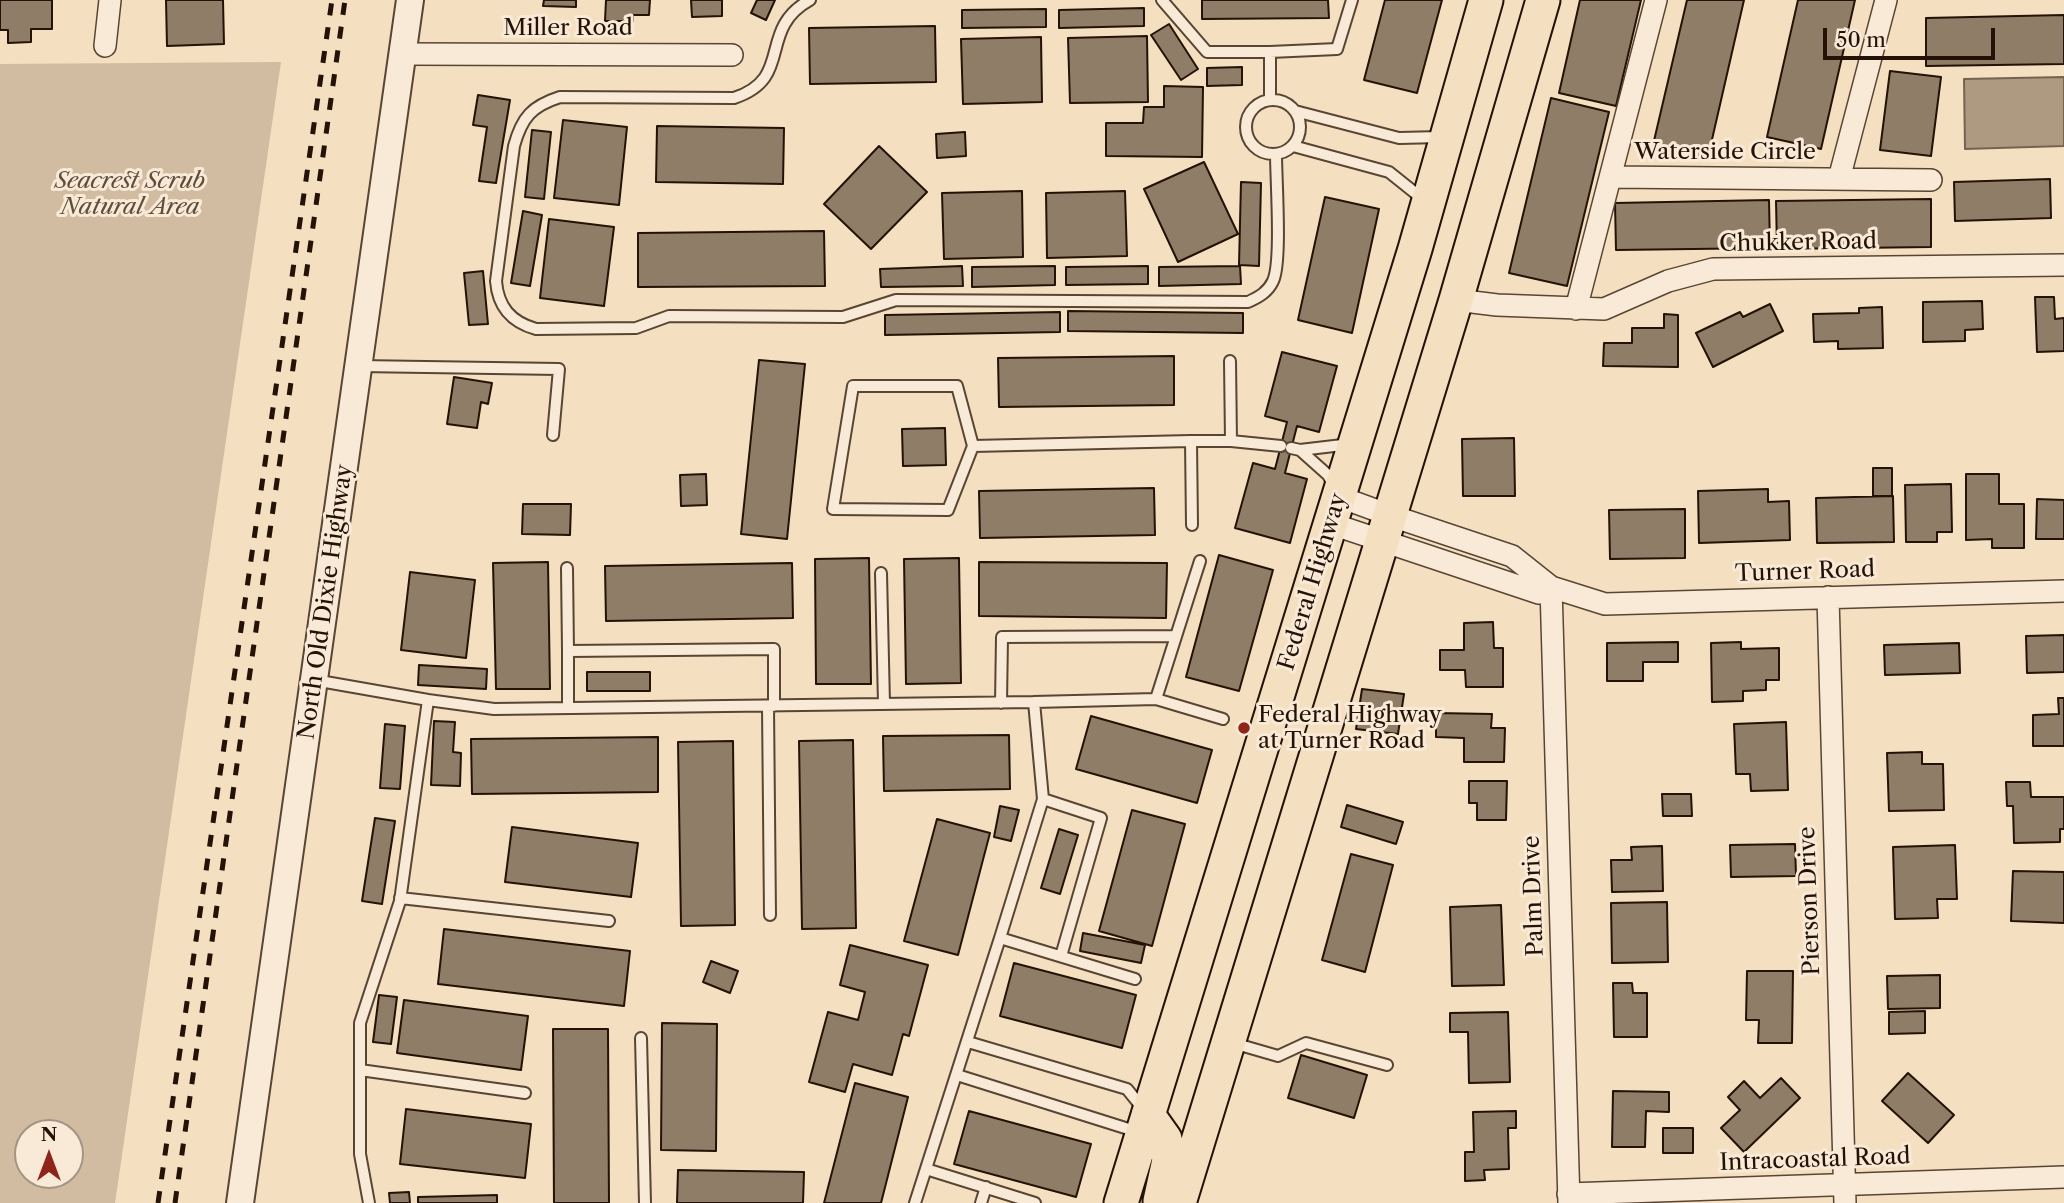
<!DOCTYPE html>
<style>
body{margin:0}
#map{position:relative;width:2064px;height:1203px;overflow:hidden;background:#f5dfc1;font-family:"Libre Caslon Text",serif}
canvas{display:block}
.north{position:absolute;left:14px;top:1119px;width:70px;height:70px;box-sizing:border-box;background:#f8ead7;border:2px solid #a39483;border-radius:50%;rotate:0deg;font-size:19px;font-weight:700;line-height:28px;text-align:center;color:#231205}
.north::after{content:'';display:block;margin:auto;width:24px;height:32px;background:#8f2418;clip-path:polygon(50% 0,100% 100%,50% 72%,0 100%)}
.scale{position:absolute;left:1823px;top:28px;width:172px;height:32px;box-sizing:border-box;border:4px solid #231205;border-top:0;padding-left:9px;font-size:21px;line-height:24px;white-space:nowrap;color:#231205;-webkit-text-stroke:5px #f8ead7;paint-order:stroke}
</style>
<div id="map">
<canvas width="2064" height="1203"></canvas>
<div class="north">N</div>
<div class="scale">50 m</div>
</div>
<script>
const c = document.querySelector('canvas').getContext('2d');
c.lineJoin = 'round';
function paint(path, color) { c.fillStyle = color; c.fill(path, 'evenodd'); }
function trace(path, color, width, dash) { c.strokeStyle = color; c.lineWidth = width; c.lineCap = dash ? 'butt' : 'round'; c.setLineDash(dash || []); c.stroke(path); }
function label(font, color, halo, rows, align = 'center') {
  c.font = font + ' "Libre Caslon Text",serif'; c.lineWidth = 6; c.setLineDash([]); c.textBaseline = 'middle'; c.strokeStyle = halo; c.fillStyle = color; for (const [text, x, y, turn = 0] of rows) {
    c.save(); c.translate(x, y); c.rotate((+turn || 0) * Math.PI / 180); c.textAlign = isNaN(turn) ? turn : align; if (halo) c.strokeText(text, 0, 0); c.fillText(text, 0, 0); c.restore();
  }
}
paint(new Path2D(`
 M281,62L115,1203H0V64ZM28,1133H70V1175H28Z`), '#d1bca1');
const water = new Path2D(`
 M2064,77V146L1965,149L1964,79Z`);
paint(water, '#ae9981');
trace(water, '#76634f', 2);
const building = new Path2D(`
 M0,0H52V29H31V42L8,43V30H0Z
 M166,0H223L224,44L167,46Z
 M544,0H576V7L543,6Z
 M606,0H650L649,15H633V21H605Z
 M691,0H722V16L692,17Z
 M757,0H775L766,20L751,13Z
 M1202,0H1328L1329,18L1202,19Z
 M1385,0H1442L1417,93L1364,80Z
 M1580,0H1641L1616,106L1559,93Z
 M1687,0H1744L1708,157L1653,145Z
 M1798,0H1855L1821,149L1767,137Z
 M1144,8V26L1059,28V10Z
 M1046,9V27L962,28V10Z
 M2064,15V64L1926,66V18Z
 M1169,24L1198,69L1181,80L1151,35Z
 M935,26L936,82L810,84L809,28Z
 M1147,36L1148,102L1070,103L1068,38Z
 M1041,37L1042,102L963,104L961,39Z
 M1242,67V85L1207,86V68Z
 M1890,71L1941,77L1931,156L1880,150Z
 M1164,86L1203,87L1202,157L1106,156V123H1143L1144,107H1164Z
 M478,95L510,100L496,183L479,181L487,127L473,125Z
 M1551,98L1609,112L1567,286L1509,273Z
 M563,120L627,127L619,205L554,198Z
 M657,126L784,128L783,184L656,182Z
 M532,130L551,132L544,199L525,197Z
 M965,132L966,156L937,158L936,134Z
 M879,146L927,192L871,249L824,204Z
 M1204,162L1238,234L1178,262L1144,189Z
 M2050,179L2051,218L1955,221L1954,182Z
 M1241,182L1261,183L1259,266L1239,265Z
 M1022,191L1023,257L944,259L942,193Z
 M1125,191L1127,256L1047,258L1046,193Z
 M1325,197L1379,209L1352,333L1298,320Z
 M1931,199V247L1777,249L1776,201Z
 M1769,200L1770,248L1616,250L1615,203Z
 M523,211L542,215L530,286L511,283Z
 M549,219L614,227L604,306L540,298Z
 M824,231L825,286L638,287V233Z
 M962,266L963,286L881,287L880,269Z
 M1055,266V285L972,287V267Z
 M1148,266V284L1066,285V267Z
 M1240,266L1241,284L1159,286V267Z
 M483,271L488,324L469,325L464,273Z
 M2035,297H2054L2055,319L2064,318V351L2037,352Z
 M1982,301L1983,329L1965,330V341L1923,342V302Z
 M1770,304L1783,331L1713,367L1696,333L1740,312L1743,317Z
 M1882,307L1883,348L1838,349V341L1814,342L1813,314L1859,313V308Z
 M1068,311L1243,313V333L1068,331Z
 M1060,312V332L885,335V315Z
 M1664,314L1678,315V367L1603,366L1604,343H1632V328H1664Z
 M1282,352L1337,366L1319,432L1297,426L1285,473L1307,479L1290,543L1235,528L1253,463L1275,469L1287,422L1265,416Z
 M1174,356V405L999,407L998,358Z
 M759,360L805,364L787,539L741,534Z
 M454,377L492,383L488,404L481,402L477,428L447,424Z
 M945,428L946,465L903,466L902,429Z
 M1514,438L1515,496H1463L1462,439Z
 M1873,468H1892V496H1873Z
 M706,474L707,505L681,506L680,475Z
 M1966,474H1999V504H2024V548H1992V539L1966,540Z
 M1951,484L1952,532H1937V542H1906L1905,485Z
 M1154,488L1155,535L980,538L979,491Z
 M1768,489V502L1789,501L1790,540L1699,543L1698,491Z
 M1893,496L1894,542L1817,543L1816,498Z
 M2037,499L2064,500V539H2036Z
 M523,504H571L570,535L522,534Z
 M1685,509V558L1610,559L1609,510Z
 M1219,555L1273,570L1239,691L1186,677Z
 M869,558L871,684H816L815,559Z
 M959,558L961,683L906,684L904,559Z
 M548,562L550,689H496L493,563Z
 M979,562L1167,563L1166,618L979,616Z
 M792,563L793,618L606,621L605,566Z
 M410,572L475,580L466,658L401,650Z
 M1493,622L1494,648H1503V687H1466L1465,670H1440V650H1464V623Z
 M2064,635V672L2027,673L2026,636Z
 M1678,642V662H1643V681H1607V643Z
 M1741,642V649L1779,648V680H1766V690L1743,691V701L1712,702L1711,643Z
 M1959,643L1960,673L1885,675L1884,645Z
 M419,665L487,669L486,689L418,685Z
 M587,672H650V691H587Z
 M1362,689L1404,694L1398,734L1356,729Z
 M2058,698H2064V746H2033V715L2059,714Z
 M1436,713L1492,714L1491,728H1505L1504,762H1464V738L1436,737Z
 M1091,716L1212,750L1197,803L1076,769Z
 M434,721L455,722L453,752L461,753L460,786L431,785Z
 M1786,722L1788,790L1751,791L1750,774H1736L1734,724Z
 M385,724L405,726L400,789L380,788Z
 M1009,735L1010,789L884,791L883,736Z
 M658,737V792L472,794L471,739Z
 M853,740L856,928L802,929L799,741Z
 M733,741L735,925L681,926L678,742Z
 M1922,752V764H1943L1944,810L1889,811L1887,753Z
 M1469,781H1507L1506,820H1477V803H1469Z
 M2006,782H2030L2031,797H2064V829H2060V842L2014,843L2013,806H2007Z
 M1662,794H1691L1692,816H1663Z
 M1347,805L1403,822L1396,844L1341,827Z
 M1000,806L1019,810L1011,841L994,837Z
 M1132,810L1185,824L1152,946L1099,931Z
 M375,818L395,821L382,904L362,901Z
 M937,819L990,833L958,955L904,941Z
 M512,827L638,843L631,897L505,882Z
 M1059,829L1078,835L1060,894L1041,888Z
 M1795,844L1796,876L1731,877L1730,845Z
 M1955,845L1957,899H1937L1938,918L1895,919L1893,847Z
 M1662,846L1663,891L1612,892L1611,860H1632L1631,847Z
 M1351,854L1393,865L1365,972L1322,960Z
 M2013,871L2064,872V923L2011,921Z
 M1667,902L1668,962L1612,963L1611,903Z
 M1501,905L1504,985L1452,986L1450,907Z
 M444,929L630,951L624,1006L438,984Z
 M1083,933L1145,945L1141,963L1080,951Z
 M850,945L928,965L909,1036L903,1034L892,1075L853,1064L845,1092L809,1082L828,1012L858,1020L865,992L840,985Z
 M711,961L738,971L730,993L703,982Z
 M1014,963L1136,995L1122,1048L1000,1016Z
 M1747,971H1793L1792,1043H1758L1759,1020H1746Z
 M1940,975V1008L1888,1009L1887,976Z
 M1613,983H1632L1633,993H1647V1037H1614Z
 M379,995L397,997L391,1044L373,1042Z
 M404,1000L528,1016L521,1070L397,1053Z
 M1925,1011V1033L1889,1034V1012Z
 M1508,1012L1510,1082L1469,1083L1468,1032H1450V1013Z
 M662,1023L717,1024L716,1151L661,1150Z
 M553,1029H608L609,1203H554Z
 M1301,1055L1367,1075L1354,1118L1288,1098Z
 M1908,1073L1954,1115L1928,1143L1882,1101Z
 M1781,1078L1800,1098L1744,1152L1721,1128L1740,1110L1728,1097L1744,1081L1760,1098Z
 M855,1083L908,1097L881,1203H824Z
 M1613,1091L1669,1092V1112L1646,1111L1645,1147H1612Z
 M406,1109L531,1124L525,1178L400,1164Z
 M969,1111L1091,1144L1076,1197L954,1164Z
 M1516,1111V1128H1508L1509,1169L1484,1170L1485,1180L1465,1181V1152H1474L1473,1112Z
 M1663,1128H1693V1153H1663Z
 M678,1170L804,1172L803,1203H677Z
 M409,1192L410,1203H390L389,1193Z
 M497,1195V1203H418V1197Z`);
paint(building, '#907d67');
trace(building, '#231205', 2);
const service = new Path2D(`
 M810,0C756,30 795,78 734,98L560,97C532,106 522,117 514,146L496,281C498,307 511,322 536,329L636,328L669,316L843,317L896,300L1248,302C1259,297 1268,292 1273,281C1282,262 1276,180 1276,154
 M1162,0L1207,52H1270
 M1246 127a27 27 0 1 1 54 0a27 27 0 1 1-54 0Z
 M1270,100V52L1337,49L1352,0
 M1295,111L1399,138L1441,137
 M1293,146L1389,172L1424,200
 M1230,361L1231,441
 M359,366L559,369L553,435
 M973,446L948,510L833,509L853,386H957L973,446L1191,441
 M1291,448L1300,450L1351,444
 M1300,450L1328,475L1334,486
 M1192,525L1191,441H1231L1281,446
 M567,568L568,651L774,649V706
 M881,573L884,704
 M568,651V708
 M314,680L428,700L400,901L360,1023V1154L369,1203
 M1156,699L1200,561
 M428,700L494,709L1034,702
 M1001,703L1002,637L1176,636
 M768,706L770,915
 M1043,799L1034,702L1156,699L1223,719
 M400,898L609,921
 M1000,938L1043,799L1101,818L1061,956
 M641,1038L645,1203
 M968,1042L1127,1089L1144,1110
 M1233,1043L1278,1056L1306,1043L1387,1065
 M360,1070L525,1093
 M957,1075L1138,1132
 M926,1169L1035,1203
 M915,1203L1000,938L1135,979
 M981,1203L986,1187`);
const minor = new Path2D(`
 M105,46L110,0
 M404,54L732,55
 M1611,177L1931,180
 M1839,179L1886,0
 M1456,300L1497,305L1604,309L1668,281L1713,269L2064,265
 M1576,309L1656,0
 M1340,497L1389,515L1512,556L1551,587L1605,604L2064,591
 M1332,524L1539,593L1551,587
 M1551,587L1569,1203
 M1828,597L1845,1203
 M1568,1194L2064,1177`);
const tertiary = new Path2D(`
 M240,1203L410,0`);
const primary = new Path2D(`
 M1148,1115L1165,1139L1169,1160L1160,1201
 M1121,1203L1415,249L1486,0
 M1179,1203L1456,300L1543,0`);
trace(service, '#584534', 14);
trace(minor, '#584534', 24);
trace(tertiary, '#584534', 30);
trace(primary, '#231205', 37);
trace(service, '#f8ead7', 10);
trace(minor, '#f8ead7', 21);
trace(tertiary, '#f8ead7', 26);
trace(primary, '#f5dfc1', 33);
trace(new Path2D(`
 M158,1203L332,0
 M175,1203L345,0`), '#231205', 5, [12, 12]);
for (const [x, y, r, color] of [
 [1244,728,7,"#8f2418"]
]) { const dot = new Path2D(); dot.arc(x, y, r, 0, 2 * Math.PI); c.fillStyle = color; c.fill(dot); trace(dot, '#f8ead7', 2.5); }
label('23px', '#231205', '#f8ead7', [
 ["Miller Road",568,28],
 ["Waterside Circle",1725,152],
 ["Chukker Road",1798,243,-1],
 ["Turner Road",1805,572,-2],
 ["Federal Highway",1313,582,-73],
 ["North Old Dixie Highway",326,602,-82],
 ["Palm Drive",1534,896,-92],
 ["Pierson Drive",1810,901,-92],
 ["Intracoastal Road",1815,1160,-2]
]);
label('italic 23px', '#604e3c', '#f8ead7', [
 ["Seacrest Scrub",130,181],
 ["Natural Area",130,207]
]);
label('23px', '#231205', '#f8ead7', [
 ["Federal Highway",1258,715],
 ["at Turner Road",1258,741]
], 'left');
</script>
